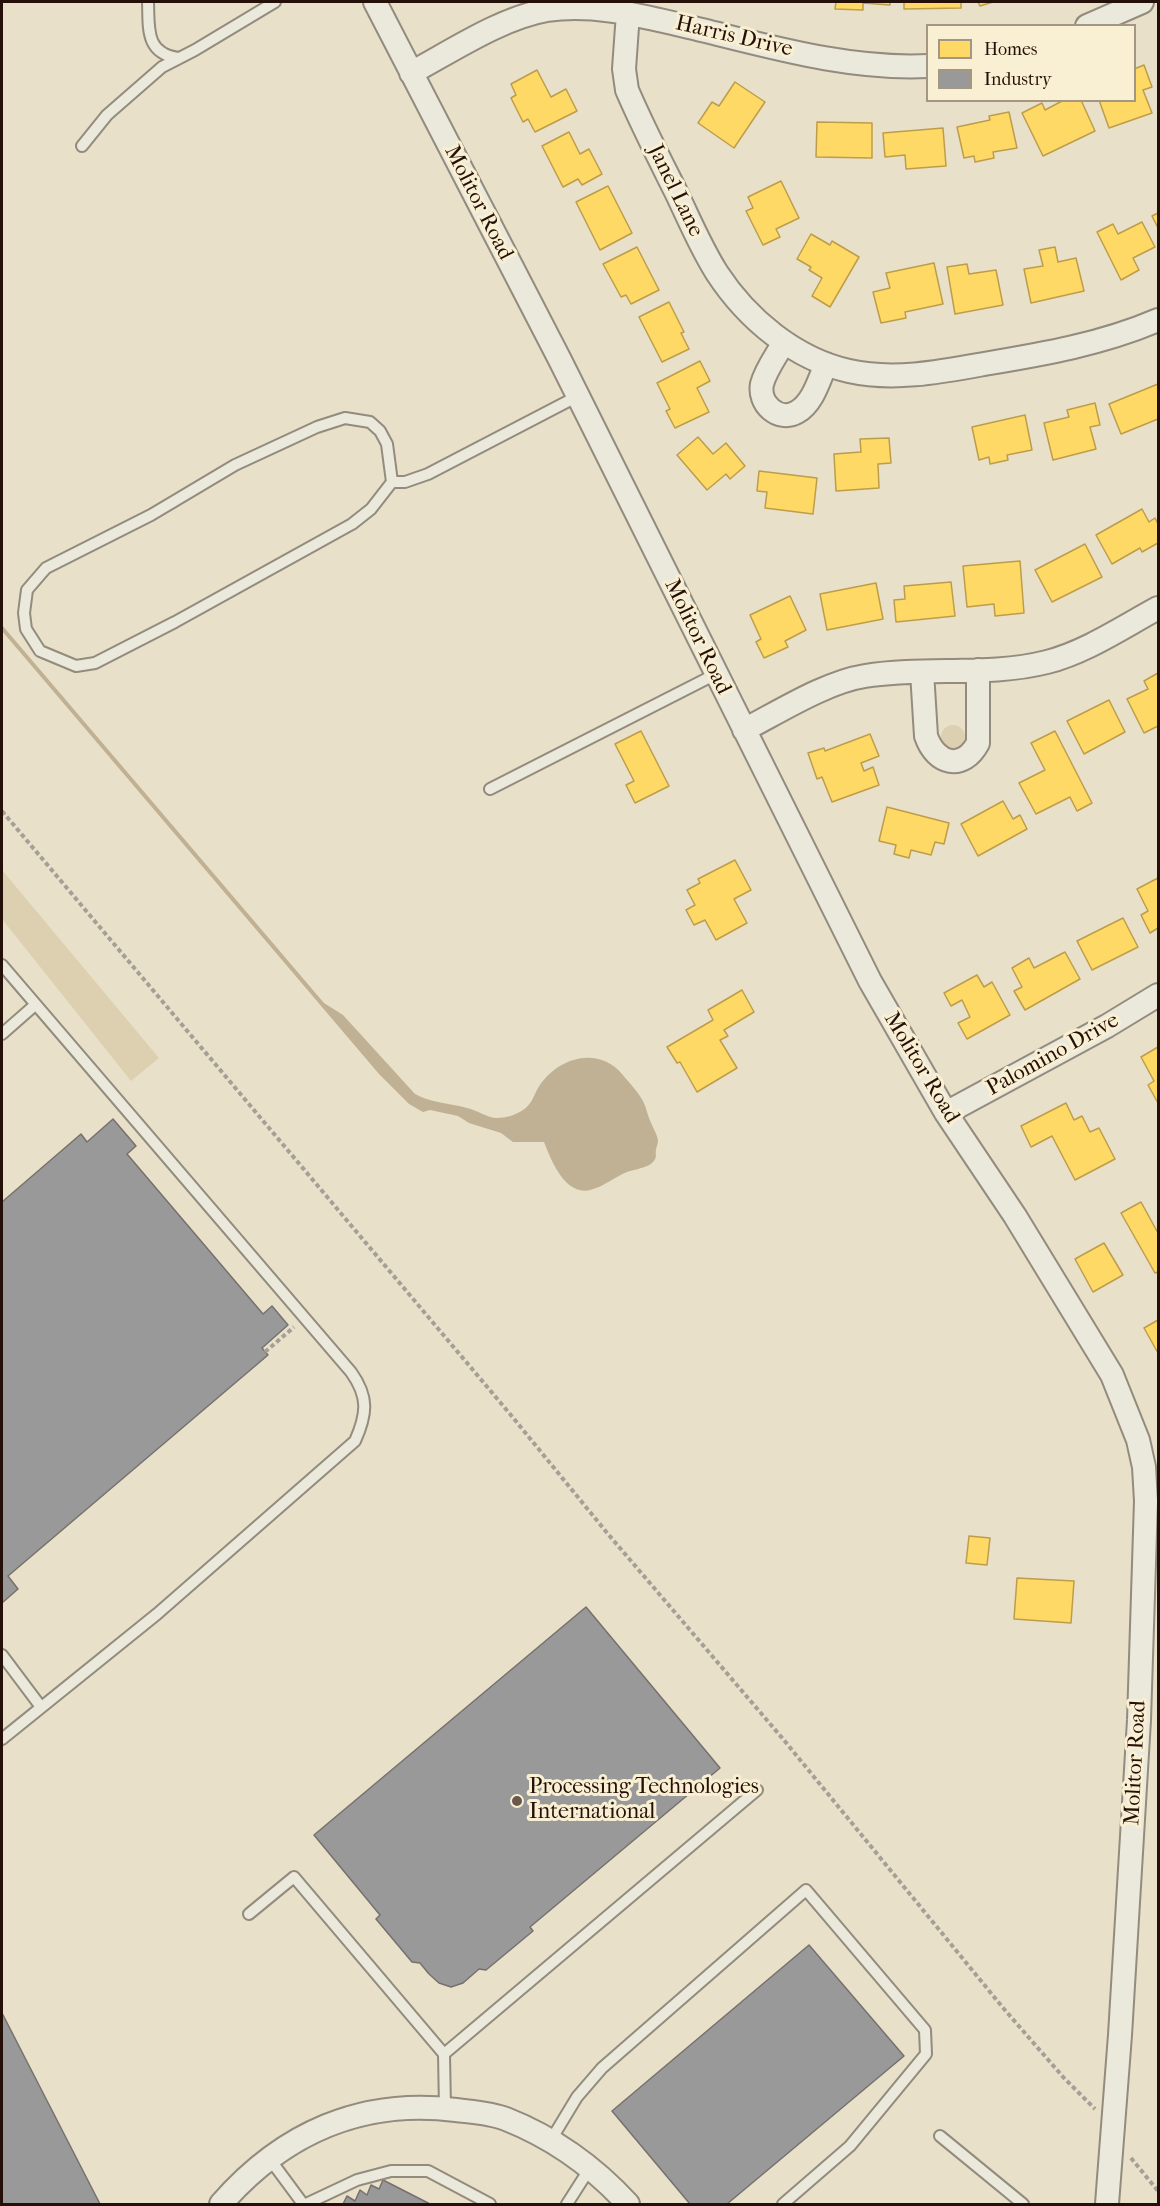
<!DOCTYPE html>
<style>
body{margin:0}
#map{position:relative;width:1160px;height:2206px;overflow:hidden;background:#e8e0c8;font-family:"IM FELL French Canon",serif}
canvas{display:block}
.frame{position:absolute;inset:0;border:3px solid #241009;pointer-events:none}
.legend{position:absolute;left:926px;top:24px;width:210px;height:78px;box-sizing:border-box;background:#f9efd2;border:2px solid #a49682;margin:0;padding:8px 10px;list-style:none;font-size:18px;color:#241009}
.legend li{display:flex;align-items:center;gap:12px;height:30px}
.legend b{width:30px;border:2px solid #a49682}
</style>
<div id="map">
<canvas width="1160" height="2206"></canvas>
<div class="frame"></div>
<ul class="legend">
<li><b style="height:16px;background:#ffd966"></b>Homes</li>
<li><b style="height:16px;background:#999"></b>Industry</li>
</ul>
</div>
<script>
const c = document.querySelector('canvas').getContext('2d');
c.lineJoin = 'round';
function paint(path, color) { c.fillStyle = color; c.fill(path, 'evenodd'); }
function trace(path, color, width, dash) { c.strokeStyle = color; c.lineWidth = width; c.lineCap = dash ? 'butt' : 'round'; c.setLineDash(dash || []); c.stroke(path); }
function label(font, color, halo, rows, align = 'center') {
  c.font = font + ' "IM FELL French Canon",serif'; c.lineWidth = 6; c.setLineDash([]); c.textBaseline = 'middle'; c.strokeStyle = halo; c.fillStyle = color; for (const [text, x, y, turn = 0] of rows) {
    c.save(); c.translate(x, y); c.rotate((+turn || 0) * Math.PI / 180); c.textAlign = isNaN(turn) ? turn : align; if (halo) c.strokeText(text, 0, 0); c.fillText(text, 0, 0); c.restore();
  }
}
paint(new Path2D(`
 M941 737a12 12 0 1 1 24 0a12 12 0 1 1-24 0Z
 M2,870L159,1058L131,1081L2,919Z`), '#dcd0b0');
paint(new Path2D(`
 M2,625L324,1003L343,1015L415,1094C431,1103 449,1103 467,1108C477,1110 487,1118 497,1118C506,1118 516,1115 523,1110C532,1104 533,1097 538,1088C556,1058 598,1045 622,1074C631,1085 644,1097 647,1112C649,1121 658,1135 658,1141C658,1144 656,1147 656,1150C655,1153 657,1156 655,1159C651,1168 635,1169 627,1172C615,1177 603,1187 590,1190C565,1196 551,1160 544,1142H513L501,1133L469,1123L458,1116L430,1110L423,1112L409,1104L379,1074L2,631Z`), '#c0b194');
const homes = new Path2D(`
 M836,2H890V5L863,3V10L835,9Z
 M904,2H961V8L904,9Z
 M978,2H993L980,6Z
 M1144,65L1152,87L1143,90L1152,113L1109,128L1099,100H1134V69Z
 M537,70L551,97L566,89L577,111L535,132L528,119L523,122L511,98L516,95L511,84Z
 M735,82L765,102L734,148L698,123L712,102L719,106Z
 M1064,100H1081L1095,131L1043,156L1022,113L1042,103L1045,110Z
 M1009,112L1017,148L993,152L994,158L975,162L974,156L964,158L957,127L990,120L989,116Z
 M817,122L872,123V158L816,157Z
 M943,128L946,166L906,169L905,155L885,157L883,133Z
 M569,132L580,154L589,149L602,174L582,185L578,179L563,187L542,146Z
 M781,181L799,218L776,229L780,237L763,245L746,211L753,208L748,197Z
 M608,186L632,233L600,250L576,202Z
 M1158,213V228L1152,216Z
 M1142,222L1155,247L1133,258L1139,270L1121,280L1097,232L1113,224L1118,234Z
 M811,234L830,245L832,241L859,257L830,307L812,296L822,278L809,270L811,267L797,259Z
 M637,247L659,290L631,304L626,295L621,297L603,264Z
 M1055,247L1058,262L1076,258L1084,291L1031,303L1024,269L1043,266L1039,250Z
 M934,263L943,304L905,312L906,318L881,323L873,292L890,288L886,273Z
 M967,264L969,274L996,270L1003,305L955,314L947,267Z
 M669,302L684,332L681,333L689,349L662,362L639,317Z
 M700,361L710,381L697,388L709,412L675,428L666,411L670,409L657,383Z
 M1158,384V419L1121,434L1109,404Z
 M1095,403L1100,425L1090,427L1096,449L1053,460L1044,423L1069,417L1067,410Z
 M1025,415L1032,450L1007,455L1008,460L990,464L989,457L979,460L972,427Z
 M698,437L713,454L726,443L745,466L730,479L726,474L707,490L677,455Z
 M889,438L891,463L878,464L879,488L836,491L834,454L861,452L860,439Z
 M759,471L817,478L813,514L765,508L767,492L757,491Z
 M1142,509L1149,522L1155,518L1158,524V543L1142,552L1140,548L1112,564L1096,535Z
 M1085,544L1102,577L1052,602L1035,570Z
 M1020,561L1024,613L995,616L994,604L967,607L963,566Z
 M951,582L955,616L896,622L894,600L905,599L904,586Z
 M876,583L883,619L827,630L820,594Z
 M790,596L806,630L785,641L788,647L764,658L756,642L761,639L750,615Z
 M1158,673V726L1144,733L1127,699L1148,689L1144,681Z
 M1109,700L1125,732L1084,754L1067,721Z
 M641,731L669,786L635,803L626,785L634,781L615,744Z
 M1055,731L1092,803L1077,811L1070,797L1036,814L1019,783L1045,770L1031,743Z
 M870,734L879,756L861,763L864,771L873,767L879,785L832,802L822,777L817,779L808,753L824,748L825,751Z
 M1003,801L1013,819L1020,815L1027,829L978,856L961,824Z
 M887,807L949,823L944,844L935,842L931,855L911,850L909,858L894,854L896,845L879,841Z
 M735,860L751,890L734,899L747,923L716,940L705,920L694,925L686,910L695,905L687,890L700,883L698,879Z
 M1158,878V928L1150,933L1141,915L1148,911L1137,889Z
 M1123,918L1138,947L1092,970L1077,941Z
 M1065,952L1080,979L1025,1010L1014,991L1022,987L1012,968L1029,958L1034,968Z
 M977,975L984,987L992,982L1010,1015L967,1039L958,1023L970,1017L962,1000L951,1006L944,993Z
 M742,990L754,1012L724,1030L728,1036L720,1040L737,1068L697,1092L680,1062L677,1063L667,1047L713,1020L708,1010Z
 M1158,1047V1103L1148,1085L1154,1081L1141,1057Z
 M1066,1103L1074,1120L1082,1116L1090,1132L1099,1128L1115,1159L1075,1180L1052,1136L1031,1147L1021,1126Z
 M1141,1202L1158,1233V1272L1155,1273L1121,1213Z
 M1104,1243L1123,1275L1093,1292L1075,1259Z
 M1158,1320V1353L1144,1328Z
 M969,1536L990,1538L987,1565L966,1563Z
 M1017,1578L1074,1581L1071,1623L1014,1619Z`);
paint(homes, '#ffd966');
trace(homes, '#bd9d4a', 1.5);
const industry = new Path2D(`
 M113,1119L136,1146L127,1154L263,1314L272,1306L288,1325L262,1348L268,1355L8,1576L18,1589L2,1603V1202L81,1134L87,1142Z
 M586,1607L720,1768L530,1927L533,1931L486,1970L479,1969L463,1983L451,1987L439,1983L429,1974L420,1963L412,1962L376,1919L380,1915L314,1835Z
 M809,1945L904,2056L727,2204H690L612,2111Z
 M2,2013L100,2204H2Z
 M383,2180L430,2204H343L347,2196L355,2201L360,2190L367,2195L371,2185L379,2189Z`);
paint(industry, '#999');
trace(industry, '#76706e', 1.5);
const service = new Path2D(`
 M148,2C149,28 145,53 178,58
 M82,146L107,115L162,67L195,50L275,2
 M392,482L387,444L380,431L370,422L345,418L317,427L235,465L151,515L46,568L27,590L24,613L26,629L40,651L76,666L95,663L175,622L352,524L371,509L392,482H405L428,474L578,396
 M490,789L716,674
 M2,965L351,1372C369,1397 367,1414 355,1441L157,1614L2,1739
 M2,1034L35,1005
 M2,1655L41,1707
 M249,1914L294,1877L444,2054
 M445,2109L444,2054L757,1790
 M940,2136L1023,2204
 M551,2140L577,2097L602,2068L806,1890L925,2030L926,2054L850,2146L783,2204
 M269,2158L303,2204
 M306,2204L357,2180L391,2171H428L490,2204
 M567,2204L590,2168`);
const minor = new Path2D(`
 M375,2L560,360L870,981L946,1113L1015,1216L1112,1375L1138,1440L1144,1467L1146,1501L1139,1720L1120,2035L1107,2204
 M628,13L624,69L627,90C642,125 659,158 676,192C689,219 701,248 717,273C747,319 795,359 849,371C893,381 940,372 984,364C1044,354 1102,344 1158,320
 M1087,26L1142,2
 M411,73C452,51 501,18 547,10C592,3 638,15 681,25C762,44 844,70 928,66
 M784,342C777,355 766,369 762,384C758,403 778,423 797,412C813,403 819,380 826,364
 M922,672L926,736C936,765 963,771 978,743V670
 M744,730C779,712 826,682 865,676C925,666 988,677 1047,662C1086,652 1123,627 1158,608
 M946,1113L1107,1026L1158,995
 M221,2204C283,2133 362,2098 456,2110C472,2112 491,2113 506,2119C554,2138 594,2167 628,2204`);
trace(service, '#938b7d', 14);
trace(minor, '#938b7d', 26);
trace(new Path2D(`
 M2,811L510,1414L608,1534L783,1739L1004,2009L1064,2078L1095,2109
 M265,1352L294,1327
 M1131,2158L1158,2191`), '#a59f96', 4, [4.5, 3]);
trace(service, '#ebe8dc', 10);
trace(minor, '#ebe8dc', 22);
for (const [x, y, r, color] of [
 [517,1801,6,"#69594c"]
]) { const dot = new Path2D(); dot.arc(x, y, r, 0, 2 * Math.PI); c.fillStyle = color; c.fill(dot); trace(dot, '#f9efd2', 2); }
label('22px', '#241009', '#f9efd2', [
 ["Harris Drive",734,37,13],
 ["Janel Lane",675,191,64],
 ["Molitor Road",478,203,63],
 ["Molitor Road",697,637,64],
 ["Palomino Drive",1053,1055,-29],
 ["Molitor Road",921,1068,59],
 ["Molitor Road",1136,1763,-87]
]);
label('22px', '#241009', '#f9efd2', [
 ["Processing Technologies",529,1788],
 ["International",529,1813]
], 'left');
</script>
